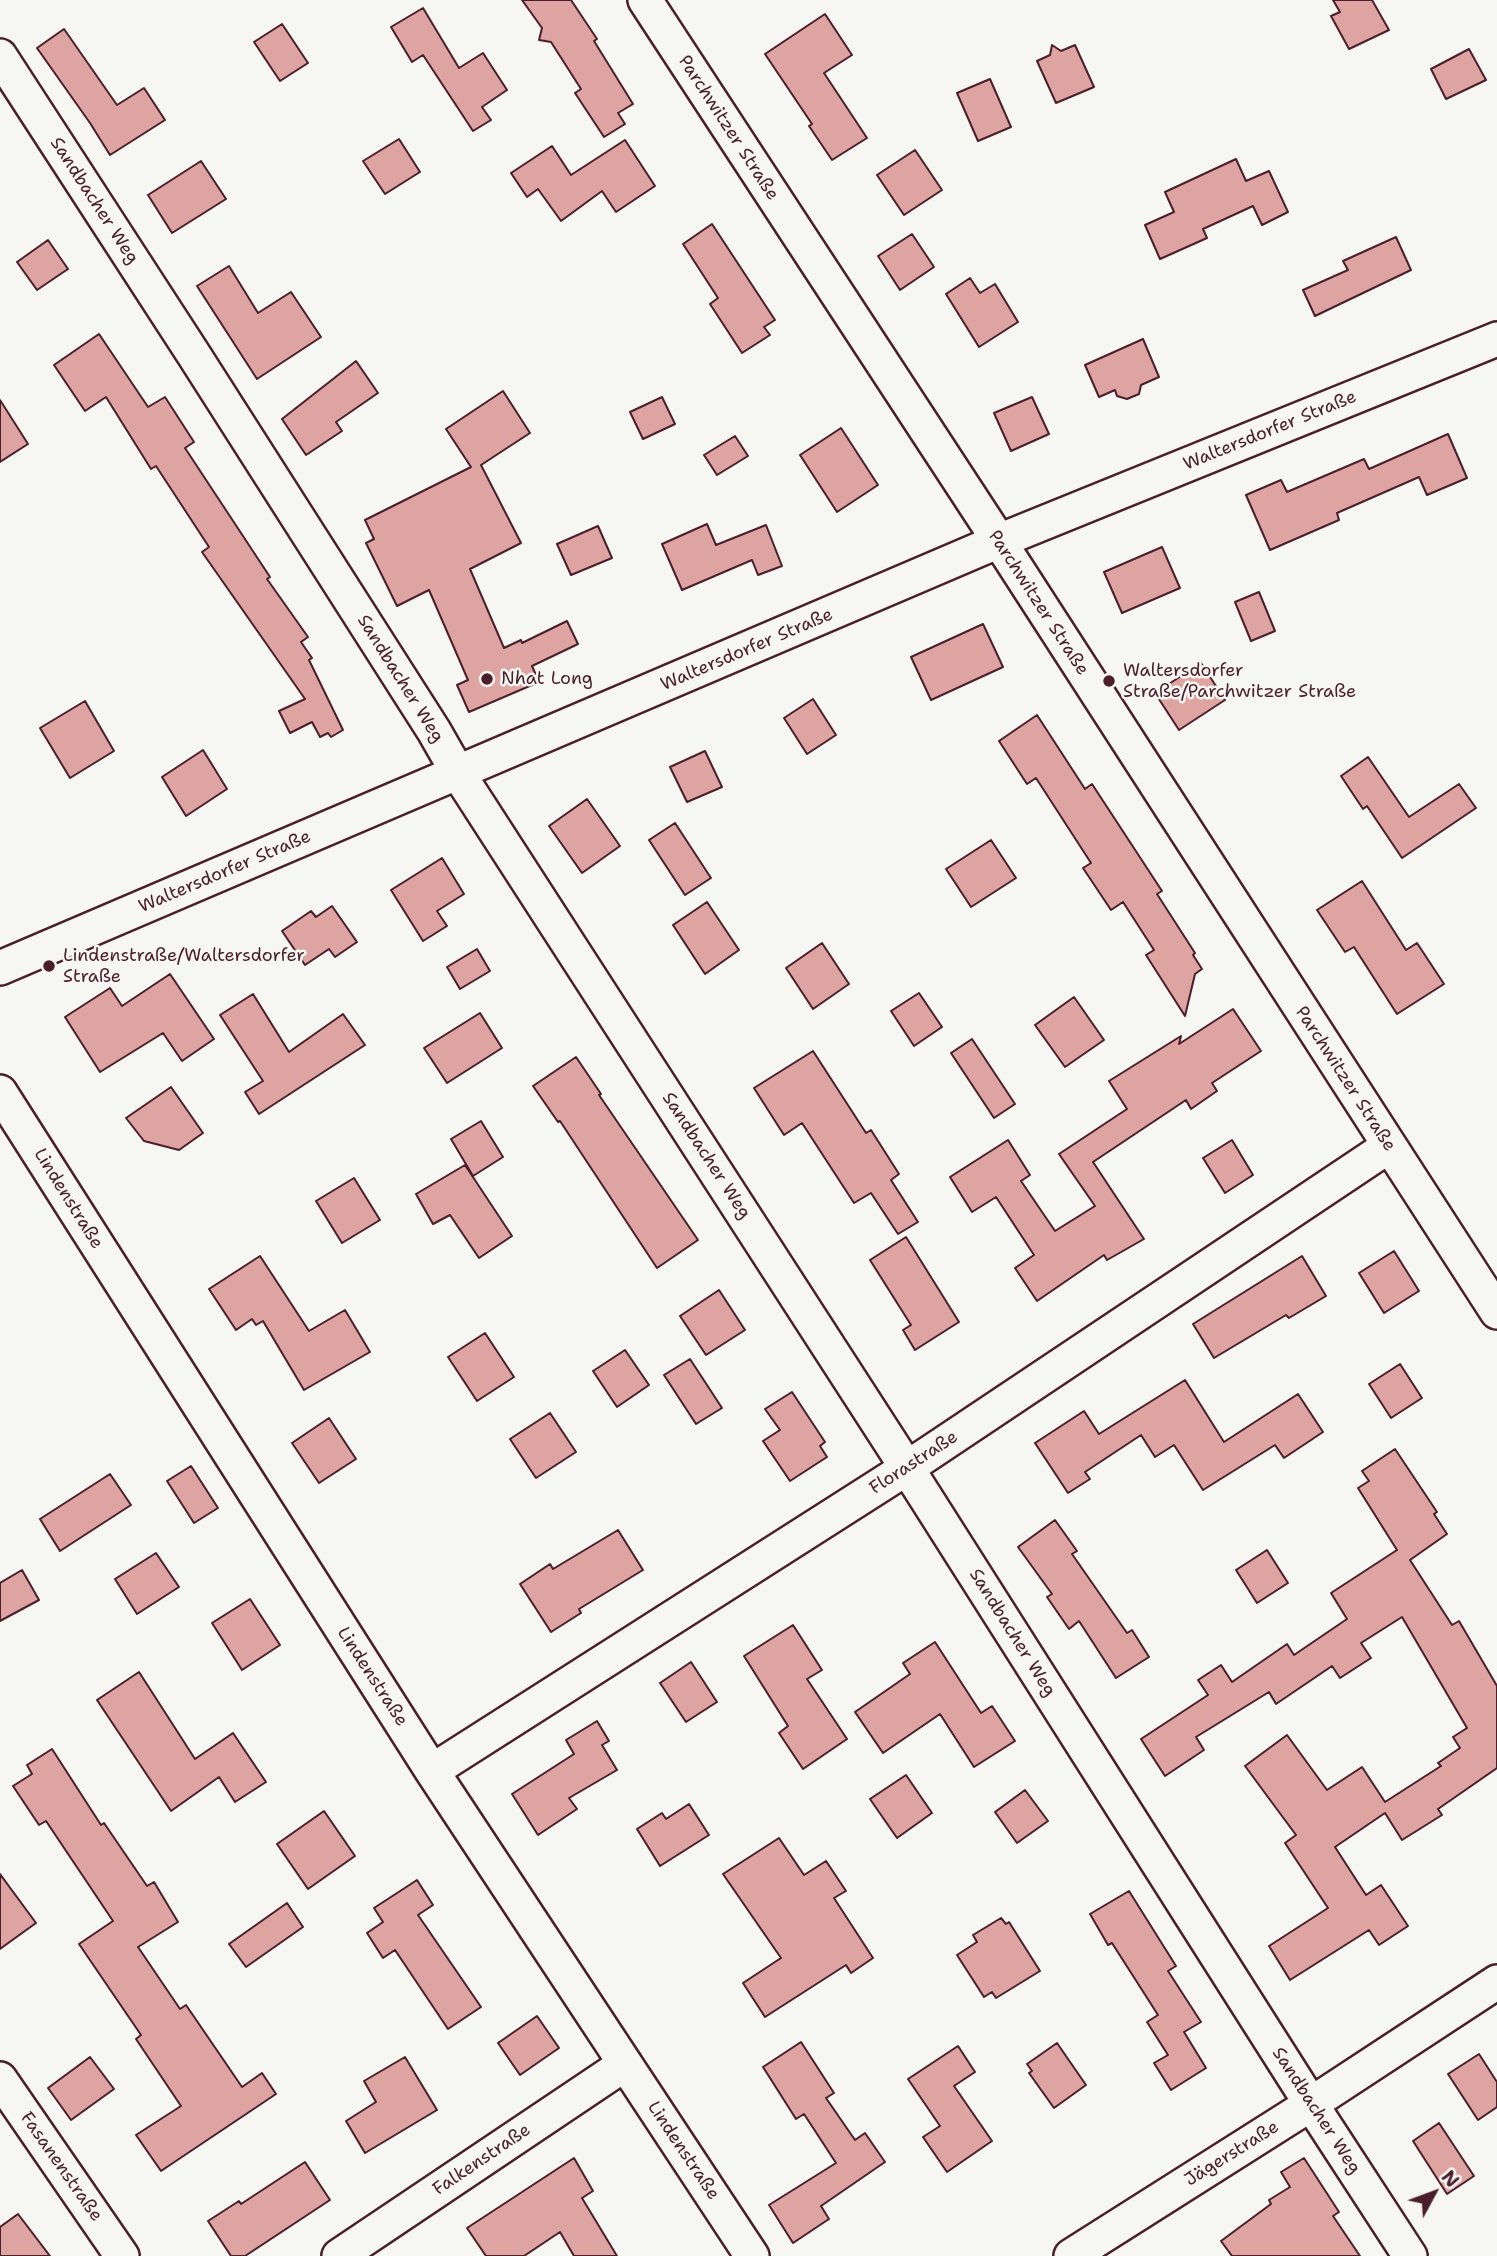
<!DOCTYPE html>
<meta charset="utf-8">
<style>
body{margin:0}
#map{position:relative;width:1497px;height:2256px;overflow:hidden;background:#f6f6f2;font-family:"Shantell Sans",sans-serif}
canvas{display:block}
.north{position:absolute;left:1399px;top:2158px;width:70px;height:70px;-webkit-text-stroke:5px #f6f6f2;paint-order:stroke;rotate:49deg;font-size:19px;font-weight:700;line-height:28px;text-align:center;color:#4a1f2b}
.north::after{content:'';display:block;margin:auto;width:24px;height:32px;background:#4a1f2b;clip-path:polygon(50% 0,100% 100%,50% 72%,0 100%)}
</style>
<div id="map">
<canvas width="1497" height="2256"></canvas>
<div class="north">N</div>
</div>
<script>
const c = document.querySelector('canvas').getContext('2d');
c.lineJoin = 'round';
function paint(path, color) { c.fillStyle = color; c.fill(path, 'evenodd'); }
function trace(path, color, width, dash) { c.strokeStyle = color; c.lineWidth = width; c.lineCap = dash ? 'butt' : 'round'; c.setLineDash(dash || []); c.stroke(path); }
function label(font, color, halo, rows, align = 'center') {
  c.font = font + ' "Shantell Sans",sans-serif'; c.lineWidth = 5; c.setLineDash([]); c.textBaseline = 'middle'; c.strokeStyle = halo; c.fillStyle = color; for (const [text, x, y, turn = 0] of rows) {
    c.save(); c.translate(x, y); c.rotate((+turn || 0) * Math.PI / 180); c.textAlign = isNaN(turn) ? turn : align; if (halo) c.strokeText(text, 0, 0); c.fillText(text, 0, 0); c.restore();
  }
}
const building = new Path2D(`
 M522,0H571L597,39L594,41L633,104L618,113L625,124L604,137L575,93L581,89L551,42L539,40L542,28Z
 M1333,0H1372L1389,30L1349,49L1331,16L1340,12Z
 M423,8L459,68L483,53L507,90L482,107L491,120L473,131L423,55L412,62L391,27Z
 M825,14L852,55L824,73L867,138L832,160L809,126L812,124L765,54Z
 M282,24L308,63L280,81L254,42Z
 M64,29L117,105L144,88L165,120L110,155L90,123L37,48Z
 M1052,45L1061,51L1075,45L1094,87L1056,103L1037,61L1050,55Z
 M1469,49L1486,80L1446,99L1431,69Z
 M990,79L1011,127L978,141L957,93Z
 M399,139L420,172L385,194L363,161Z
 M625,140L655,186L616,212L602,191L561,221L538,189L527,197L511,173L552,146L571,175Z
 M915,150L942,190L904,215L877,175Z
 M1236,159L1246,181L1269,171L1288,212L1262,225L1253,206L1203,229L1207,238L1160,259L1145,225L1174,212L1165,192Z
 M201,161L226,199L172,233L148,195Z
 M712,224L775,320L764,327L770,335L742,353L710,304L718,298L683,244Z
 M912,234L934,267L900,290L878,256Z
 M1396,237L1411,270L1315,316L1303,290L1348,270L1343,261Z
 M48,240L68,269L37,290L17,262Z
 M229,266L258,313L291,292L321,337L257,379L197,286Z
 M970,278L980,293L995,284L1018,322L979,347L946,294Z
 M99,334L148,407L165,397L194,442L185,448L270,577L267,579L308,637L301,642L312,658L309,660L343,730L331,737L328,733L320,737L312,722L290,733L279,711L305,699L202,552L209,547L156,466L151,469L106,397L85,411L54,365Z
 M1143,339L1159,377L1141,385L1139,394L1127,399L1117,396L1115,390L1099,397L1085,365Z
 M356,361L378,393L336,422L342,431L306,455L282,419Z
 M503,391L530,433L481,465L521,543L470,569L504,648L521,640L522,643L567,621L578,644L532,666L539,682L469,712L457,685L468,680L429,590L397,606L366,543L374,539L365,520L471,467L446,429Z
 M662,397L675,424L643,439L630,412Z
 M1032,397L1049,434L1011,451L994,413Z
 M0,400L28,444L0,462Z
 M841,428L878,485L837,512L800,455Z
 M1448,434L1467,478L1427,495L1419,477L1337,513L1339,520L1270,550L1246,495L1281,480L1287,492L1364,459L1369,469Z
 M735,436L748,456L717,475L704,455Z
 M707,524L716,545L766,525L782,566L758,575L752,560L682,590L662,544Z
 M598,526L612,558L571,575L557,544Z
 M1162,547L1180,588L1122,613L1104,572Z
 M1259,592L1275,631L1251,641L1235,602Z
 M983,624L1003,667L931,700L911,657Z
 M1201,663L1225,700L1179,730L1155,693Z
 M813,699L836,735L807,754L784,718Z
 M85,701L114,751L70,778L40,728Z
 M1037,715L1085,789L1092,784L1162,891L1157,894L1195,953L1193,955L1202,969L1195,974L1185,1016L1146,955L1154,950L1123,902L1111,910L1083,868L1091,863L1036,778L1027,784L999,741Z
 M203,750L227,789L186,816L162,777Z
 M705,751L722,787L687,802L670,767Z
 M1368,757L1409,817L1459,784L1476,808L1402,858L1367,806L1363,809L1341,776Z
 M587,799L620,846L582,873L549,826Z
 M675,823L711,878L685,895L649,840Z
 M991,840L1016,878L971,907L946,869Z
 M442,858L464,894L437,911L447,926L423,941L391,890Z
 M1362,881L1406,950L1417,943L1444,984L1397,1014L1354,947L1345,952L1317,910Z
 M707,902L739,950L705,974L673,925Z
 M332,906L357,942L335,957L329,949L305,965L282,931L311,911L316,917Z
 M822,943L849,984L813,1009L786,968Z
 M477,949L490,971L460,989L447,967Z
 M170,974L214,1039L182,1061L163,1033L100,1072L65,1017L110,988L122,1006Z
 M919,993L942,1027L914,1046L891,1011Z
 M253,994L289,1052L343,1014L365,1045L259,1114L245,1092L263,1081L220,1015Z
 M1074,997L1104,1040L1065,1067L1035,1025Z
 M1233,1009L1261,1051L1212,1083L1217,1091L1191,1109L1186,1100L1093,1162L1144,1239L1107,1260L1104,1255L1037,1301L1015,1268L1034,1255L996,1197L972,1212L950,1177L1008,1140L1030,1175L1021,1181L1055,1231L1095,1206L1059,1154L1127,1109L1109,1081L1181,1036L1179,1044Z
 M480,1013L502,1048L447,1083L424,1048Z
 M972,1039L1015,1104L994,1118L951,1053Z
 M813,1051L866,1133L871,1130L899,1174L891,1180L918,1222L898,1234L871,1193L854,1203L802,1123L784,1135L754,1088Z
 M576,1057L601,1094L599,1095L698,1240L657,1268L560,1121L558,1122L533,1086Z
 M171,1087L203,1133L179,1150L144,1141L126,1118Z
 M481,1121L503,1157L473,1176L451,1139Z
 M1232,1140L1253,1175L1225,1193L1203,1158Z
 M465,1165L512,1236L479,1258L450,1215L433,1224L416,1194Z
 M354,1178L380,1220L342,1243L316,1201Z
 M906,1237L959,1322L915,1350L903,1330L911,1325L870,1260Z
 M1394,1251L1419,1291L1384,1313L1359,1273Z
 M260,1256L309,1331L345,1310L370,1352L304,1390L263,1321L256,1325L252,1319L236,1330L209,1289Z
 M1302,1256L1326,1296L1289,1318L1286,1315L1214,1358L1193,1324Z
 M719,1290L745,1330L706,1355L680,1316Z
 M485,1333L514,1377L477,1401L448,1357Z
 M625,1350L649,1385L617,1407L593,1371Z
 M690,1359L722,1408L696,1424L664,1375Z
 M1400,1364L1422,1398L1391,1418L1369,1384Z
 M1185,1380L1224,1442L1298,1394L1323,1432L1284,1458L1275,1445L1203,1490L1174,1445L1155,1457L1141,1435L1085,1472L1090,1479L1068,1493L1035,1443L1084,1411L1099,1434Z
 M792,1392L825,1442L820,1446L827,1457L790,1481L763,1441L780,1430L765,1409Z
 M550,1413L576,1452L536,1478L510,1439Z
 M329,1418L356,1459L319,1483L292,1443Z
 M1395,1449L1437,1512L1434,1514L1447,1534L1410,1560L1452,1625L1459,1621L1497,1686V1768L1438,1809L1442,1815L1402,1840L1385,1813L1335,1847L1366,1895L1381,1885L1408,1926L1379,1945L1369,1930L1290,1980L1269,1946L1328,1908L1285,1843L1296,1835L1245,1766L1287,1735L1327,1790L1362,1767L1385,1802L1441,1766L1438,1763L1460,1748L1453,1737L1467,1728L1402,1617L1361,1643L1371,1658L1340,1678L1332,1666L1276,1704L1269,1692L1196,1737L1204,1750L1165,1776L1141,1739L1208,1695L1198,1680L1221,1665L1232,1682L1287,1644L1294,1655L1347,1619L1331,1593L1397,1550L1358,1488L1369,1481L1362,1471Z
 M191,1466L218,1508L194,1523L167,1481Z
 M110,1474L131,1505L60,1551L40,1519Z
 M1055,1520L1077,1551L1072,1554L1127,1633L1132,1630L1149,1657L1116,1678L1079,1621L1069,1629L1047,1597L1052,1594L1018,1547Z
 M618,1530L643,1570L579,1609L581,1613L551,1632L520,1584L550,1564L553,1569Z
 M1267,1550L1288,1583L1257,1603L1236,1570Z
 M156,1553L179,1587L137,1614L115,1579Z
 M22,1570L39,1600L0,1621V1583Z
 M250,1599L280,1645L242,1670L212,1623Z
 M793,1625L822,1670L807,1679L847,1739L803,1769L779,1733L788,1726L744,1656Z
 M935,1642L981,1713L992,1706L1015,1741L974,1767L940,1714L883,1753L855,1712L910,1674L903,1663Z
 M691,1662L717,1702L686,1722L660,1683Z
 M139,1672L195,1759L233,1733L266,1782L235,1802L219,1777L171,1811L97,1700Z
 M597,1721L609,1741L602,1745L617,1770L569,1798L577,1809L538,1835L512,1794L574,1754L566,1740Z
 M52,1749L101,1825L104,1823L147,1886L154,1882L178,1922L138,1947L180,2009L186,2005L242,2087L262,2073L276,2094L161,2171L136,2135L181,2106L136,2039L141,2035L79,1944L113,1921L46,1821L39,1825L13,1786L32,1774L27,1765Z
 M906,1775L932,1813L897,1838L870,1799Z
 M1025,1790L1048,1821L1017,1843L995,1812Z
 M689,1804L709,1835L660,1866L637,1829L662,1813L666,1819Z
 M324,1811L355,1856L308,1889L277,1844Z
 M779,1838L804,1875L826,1861L846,1891L834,1898L873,1958L851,1973L846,1965L765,2017L743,1983L781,1958L723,1874Z
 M0,1874L36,1923L0,1949Z
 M417,1880L433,1905L418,1915L481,2007L448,2029L395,1950L383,1958L367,1933L383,1922L374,1908Z
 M1129,1891L1176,1966L1168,1971L1201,2022L1184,2032L1206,2068L1171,2090L1154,2063L1168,2055L1147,2022L1158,2015L1112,1943L1108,1945L1090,1914Z
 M287,1903L303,1927L246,1967L229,1944Z
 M1001,1918L1006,1924L1009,1922L1040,1971L996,1998L992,1992L984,1997L957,1955L977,1942L973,1935Z
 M537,2016L559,2048L520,2075L498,2043Z
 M801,2042L834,2093L826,2098L855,2140L865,2133L885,2162L821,2206L829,2219L793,2243L769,2205L836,2163L804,2114L796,2119L763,2067Z
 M1057,2043L1086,2085L1054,2108L1029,2073L1032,2071L1027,2064Z
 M958,2046L975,2072L954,2086L992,2141L947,2172L923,2137L940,2126L908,2079Z
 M1479,2054L1497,2082V2107L1478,2120L1448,2074Z
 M90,2057L114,2089L71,2120L48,2088Z
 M405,2057L437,2110L365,2153L346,2121L376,2102L364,2081Z
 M1439,2123L1474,2176L1447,2194L1413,2141Z
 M574,2158L593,2191L582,2198L617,2256H574L560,2232L524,2256H486L467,2228Z
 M1304,2158L1339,2212L1333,2216L1360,2256H1232L1221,2241L1271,2204L1269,2200L1290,2187L1281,2172Z
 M305,2162L330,2200L245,2256H231L208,2221L239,2201L241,2204Z
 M18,2214L50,2256H0V2227Z`);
paint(building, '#dea4a2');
trace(building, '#4a1f2b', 2);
const minor = new Path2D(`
 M645,0L999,541L1497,1312
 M0,56L194,355L434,731L458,773L907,1468L1311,2104L1410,2256
 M0,968L999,541L1497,339
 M0,1092L432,1771L752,2256
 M432,1771L907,1468L1389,1146
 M0,2079L122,2256
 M339,2256L625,2064
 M1071,2256L1311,2104L1497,1982`);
trace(minor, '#4a1f2b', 38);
trace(minor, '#f6f6f2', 33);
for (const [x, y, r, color] of [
 [487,679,7,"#4a1f2b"],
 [1109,681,7,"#4a1f2b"],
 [49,966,7,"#4a1f2b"]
]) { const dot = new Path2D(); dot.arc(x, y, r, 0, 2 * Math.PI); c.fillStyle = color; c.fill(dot); trace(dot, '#f6f6f2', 2.5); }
label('18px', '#4a1f2b', '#f6f6f2', [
 ["Parchwitzer Straße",728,128,57],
 ["Sandbacher Weg",94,201,57],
 ["Waltersdorfer Straße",1270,431,-22],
 ["Parchwitzer Straße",1038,603,57],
 ["Waltersdorfer Straße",747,650,-23],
 ["Sandbacher Weg",400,679,58],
 ["Waltersdorfer Straße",225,872,-23],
 ["Parchwitzer Straße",1345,1079,57],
 ["Sandbacher Weg",706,1156,57],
 ["Lindenstraße",68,1199,58],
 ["Florastraße",914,1463,-33],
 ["Sandbacher Weg",1012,1633,58],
 ["Lindenstraße",372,1677,57],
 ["Sandbacher Weg",1316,2111,57],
 ["Lindenstraße",683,2151,56],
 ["Jägerstraße",1232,2154,-32],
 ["Falkenstraße",482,2160,-34],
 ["Fasanenstraße",61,2167,55]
]);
label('18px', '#4a1f2b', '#f6f6f2', [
 ["Waltersdorfer",1123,671],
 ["Straße/Parchwitzer Straße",1123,692],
 ["Nhat Long",501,679],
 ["Lindenstraße/Waltersdorfer",63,956],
 ["Straße",63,977]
], 'left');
</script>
